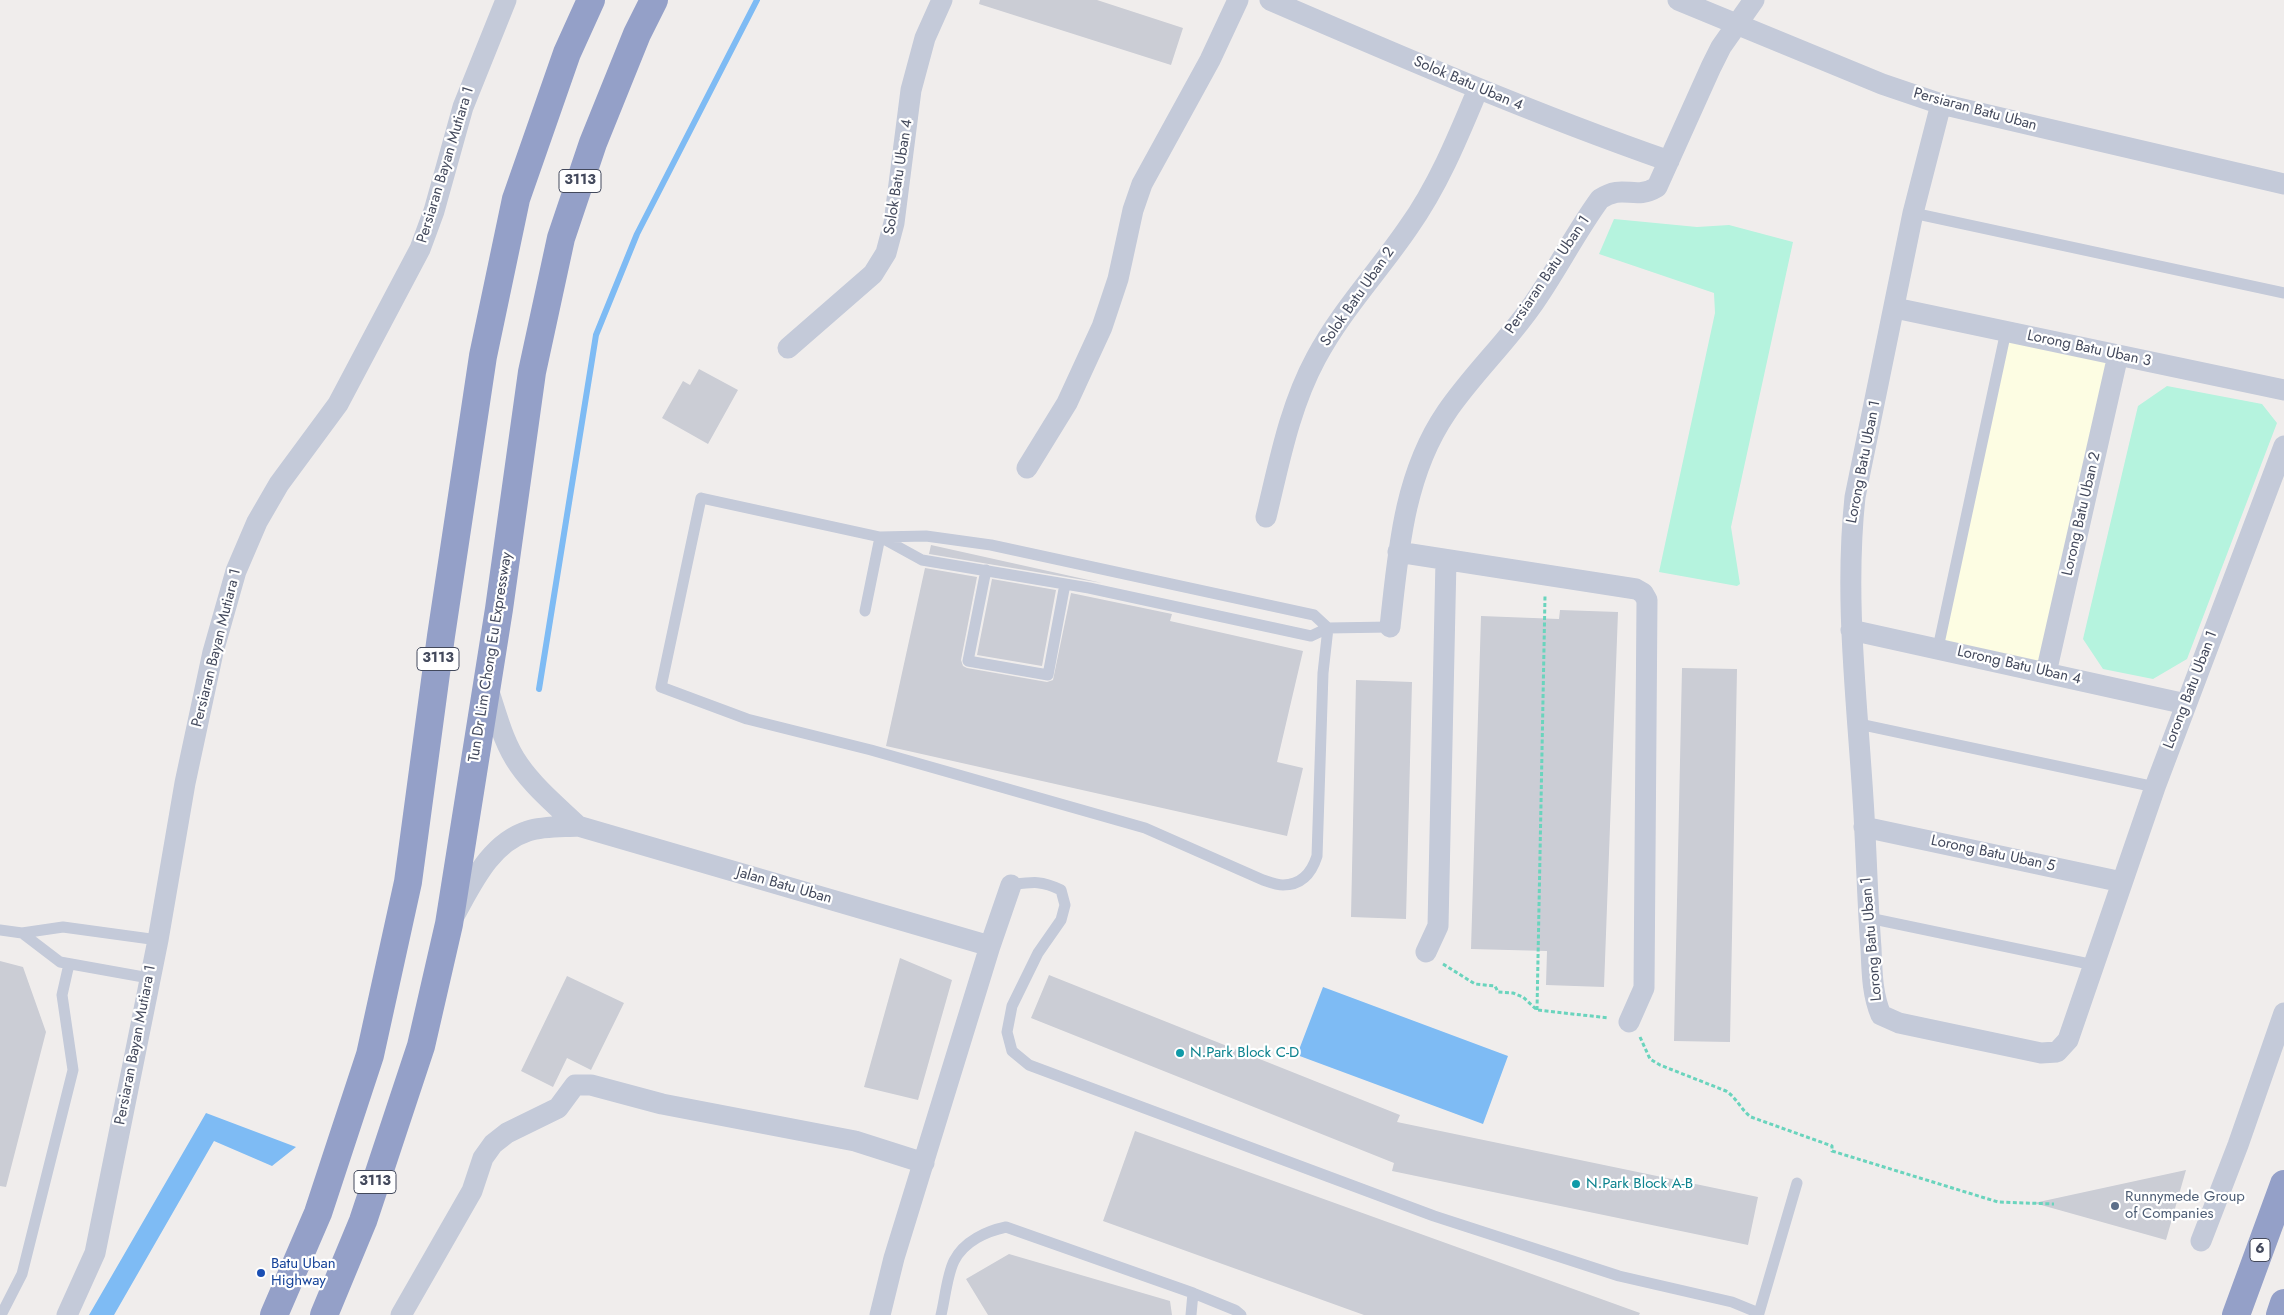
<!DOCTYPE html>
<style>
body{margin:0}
canvas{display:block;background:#f0edec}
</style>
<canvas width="2284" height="1315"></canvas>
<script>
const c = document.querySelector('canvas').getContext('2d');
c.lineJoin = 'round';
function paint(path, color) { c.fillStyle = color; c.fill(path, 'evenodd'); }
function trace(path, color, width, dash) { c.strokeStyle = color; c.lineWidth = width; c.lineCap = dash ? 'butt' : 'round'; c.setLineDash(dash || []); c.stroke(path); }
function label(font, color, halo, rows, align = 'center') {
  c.font = font + ' Jost,sans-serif'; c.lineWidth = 4.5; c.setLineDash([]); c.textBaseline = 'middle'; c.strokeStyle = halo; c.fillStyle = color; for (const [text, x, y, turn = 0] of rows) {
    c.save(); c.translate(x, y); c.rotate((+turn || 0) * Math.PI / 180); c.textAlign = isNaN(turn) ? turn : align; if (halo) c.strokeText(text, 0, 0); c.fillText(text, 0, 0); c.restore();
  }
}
paint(new Path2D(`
 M2006,331L2118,355L2046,673L1938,648Z`), '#fdfde3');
paint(new Path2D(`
 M1614,219L1697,227L1729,225L1793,242L1731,527L1740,584L1737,586L1659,572L1715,313L1714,293L1599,254Z
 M2167,386L2262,404L2277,423L2187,659L2153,679L2103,669L2083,639L2138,406Z`), '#b5f3de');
paint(new Path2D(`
 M1323,987L1508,1056L1483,1124L1297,1055Z
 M206,1113L296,1147L272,1166L214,1141L114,1315H89Z`), '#7ebbf4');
trace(new Path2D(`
 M539,689L596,335L637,234L757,0`), '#7ebbf4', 6);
paint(new Path2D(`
 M980,0H1097L1183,28L1171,65L979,4Z
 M699,369L738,390L708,444L662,418L683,381L690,385Z
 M931,545L1102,583L929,554Z
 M925,568L977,577L961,660L963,666L967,668L1047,682L1053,680L1071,593L1172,614L1170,621L1303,651L1277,762L1303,768L1287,836L886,746Z
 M992,579L1056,590L1042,666L977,655Z
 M1560,610L1618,612L1604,987L1546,985L1547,951L1471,949L1481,616L1559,619Z
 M1682,668L1737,669L1730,1042L1674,1041Z
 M1356,680L1412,682L1406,919L1351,917Z
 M900,958L952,980L918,1100L864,1087Z
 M0,961L23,967L46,1032L6,1187L0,1186Z
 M1049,975L1400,1115L1397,1122L1758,1197L1748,1245L1392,1171L1394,1163L1031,1018Z
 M567,976L624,1003L591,1070L567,1058L553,1087L521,1071Z
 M1135,1131L1640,1313L1639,1315H1364L1103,1221Z
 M2186,1170L2166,1240L2034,1203Z
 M1009,1254L1170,1301L1172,1315H988L966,1279Z`), '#cbcdd5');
trace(new Path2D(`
 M1443,964L1475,984L1495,986L1498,992L1513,993L1523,997L1537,1010L1609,1018
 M1537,1010L1545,596
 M1640,1037L1650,1059L1660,1065L1726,1091C1737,1098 1741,1110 1751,1117L1832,1146V1151L1998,1202L2054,1204`), '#6ad4bd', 3, [4, 2.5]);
trace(new Path2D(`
 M1913,213L2284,293
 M701,498L880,537L926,536L991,545L1314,615L1328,628L1323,673L1317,856C1312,872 1302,885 1283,885C1277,885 1269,882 1263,880L1145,828L871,750L747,719L661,687Z
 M882,538L922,560L1089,588L1311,636L1328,628L1390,627
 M986,570L968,661L1048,675L1065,584
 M865,611L880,537
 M1938,648L2006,331
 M1859,724L2155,787
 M1011,885C1032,882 1041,880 1061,890L1065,905L1061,920L1038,953L1012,1006L1007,1032L1012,1051L1029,1065L1434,1216L1619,1276L1732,1302L1759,1313L1797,1183
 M1869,918L2094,965
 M0,930L22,933L63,927L158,940
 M22,933L60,962L149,978
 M1,1315L22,1274L73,1070L62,995L69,964
 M941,1315C945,1299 947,1275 954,1261C964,1241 987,1231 1006,1227L1193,1293L1235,1310L1241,1315
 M1191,1315L1193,1293`), '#c4cad9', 11);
trace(new Path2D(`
 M1270,0C1402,57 1534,114 1669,161
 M1678,0L1882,84L1941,104L2284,184
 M1941,104L1913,213L1855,497C1843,609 1860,722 1865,834C1867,872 1868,910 1871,948C1872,971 1872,994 1881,1015L1899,1023L2041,1053L2057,1052L2068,1040L2155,787L2284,446
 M1895,308L2284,390
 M788,348L873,274L886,253L894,223L911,90L925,38L942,0
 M1027,468L1067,403L1102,327L1118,279L1133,210L1142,184L1210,60L1238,0
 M1266,517C1279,464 1289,408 1316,358C1341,311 1378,272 1408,228C1438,186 1458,137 1478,89
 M1398,552L1636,589L1643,593L1647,600L1644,988L1629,1022
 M1390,627C1398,555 1403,476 1446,413C1471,376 1505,344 1531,307C1556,272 1575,233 1600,199C1624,183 1634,201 1657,187L1711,67L1721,47L1754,0
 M1851,630L2186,704
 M2046,673L2118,355
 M487,686C496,712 503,743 519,765C535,788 557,806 578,826
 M1864,827L2122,882
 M454,916C472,884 490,843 528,831C543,826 562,827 578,826L990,946
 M1426,952L1438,926L1446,560
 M2201,1241L2238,1145L2284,1013
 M67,1315L95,1253L158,940L185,783L213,652L236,571L257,522L279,484L338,404L420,249L434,211L463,107L506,0
 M401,1315L472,1191L483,1158L493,1144L507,1133L558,1108L575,1085H591L662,1104L855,1141L924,1163
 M880,1315L894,1258L990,946L1011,885`), '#c4cad9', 21);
trace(new Path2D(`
 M274,1315L318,1213L370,1055L408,882L441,636L483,356L516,199L567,53L591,0
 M324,1315L363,1221L421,1046L449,924L499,609L532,372L561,238L593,143L637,34L654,0
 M2236,1315L2284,1184
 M2280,1315L2284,1303`), '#94a0c8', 28);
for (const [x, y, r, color] of [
 [1180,1053,5,"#0f9aa8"],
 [1576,1184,5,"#0f9aa8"],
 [2115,1206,5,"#5c6f8a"],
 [261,1273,5,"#1a4fb4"]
]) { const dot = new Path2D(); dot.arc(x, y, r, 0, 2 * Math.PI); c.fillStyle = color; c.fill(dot); trace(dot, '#fff', 2); }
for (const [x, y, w] of [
 [580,181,42],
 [438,659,42],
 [375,1182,42],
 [2260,1250,20]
]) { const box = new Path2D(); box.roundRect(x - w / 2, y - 11.5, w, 23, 4); c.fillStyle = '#fff'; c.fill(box); trace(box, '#43495c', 1); }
label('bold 14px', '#43495c', null, [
 ["3113",580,181],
 ["3113",438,659],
 ["3113",375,1182],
 ["6",2260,1250]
]);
label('15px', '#43495c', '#fff', [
 ["Solok Batu Uban 4",1468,84,23],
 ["Persiaran Batu Uban",1975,110,15],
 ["Persiaran Bayan Mutiara 1",446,165,-73],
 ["Solok Batu Uban 4",899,177,-81],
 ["Persiaran Batu Uban 1",1548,275,-56],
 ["Solok Batu Uban 2",1358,297,-55],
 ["Lorong Batu Uban 3",2089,349,12],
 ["Lorong Batu Uban 1",1864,462,-79],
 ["Lorong Batu Uban 2",2082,514,-77],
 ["Persiaran Bayan Mutiara 1",217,648,-76],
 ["Tun Dr Lim Chong Eu Expressway",491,657,-81],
 ["Lorong Batu Uban 4",2019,666,13],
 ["Lorong Batu Uban 1",2191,690,-69],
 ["Lorong Batu Uban 5",1993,854,12],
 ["Jalan Batu Uban",784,886,16],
 ["Lorong Batu Uban 1",1872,939,-95],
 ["Persiaran Bayan Mutiara 1",136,1045,-79]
]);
label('15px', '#0d838f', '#fff', [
 ["N.Park Block C-D",1190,1053],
 ["N.Park Block A-B",1586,1184]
], 'left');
label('15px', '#4e5e75', '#fff', [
 ["Runnymede Group",2125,1197],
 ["of Companies",2125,1214]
], 'left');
label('15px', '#164399', '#fff', [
 ["Batu Uban",271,1264],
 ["Highway",271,1281]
], 'left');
</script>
